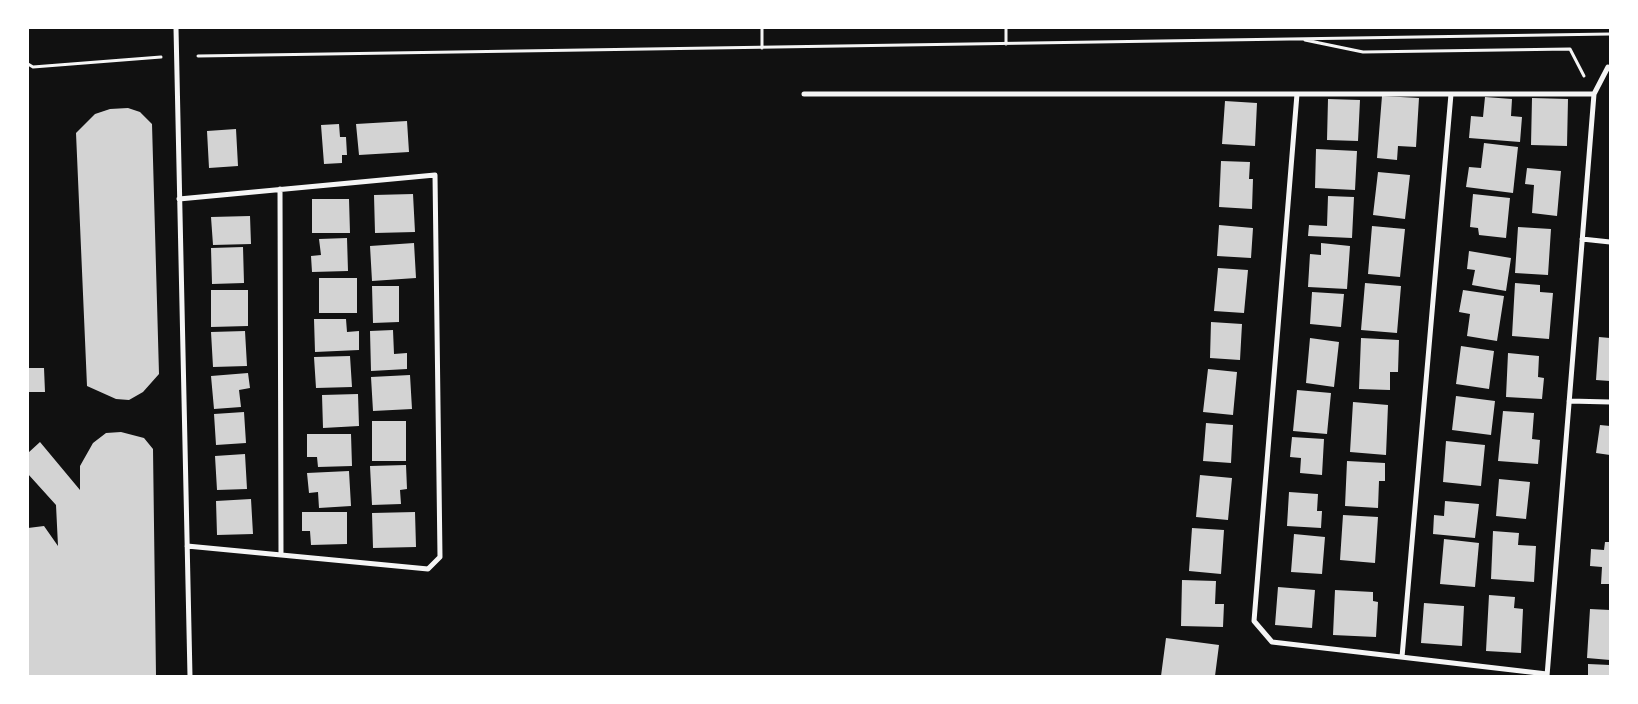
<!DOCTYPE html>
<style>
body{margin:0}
#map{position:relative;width:1638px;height:704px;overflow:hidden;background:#111;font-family:Lato,sans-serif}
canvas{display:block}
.frame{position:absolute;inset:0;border:29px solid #fff;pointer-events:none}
</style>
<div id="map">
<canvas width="1638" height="704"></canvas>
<div class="frame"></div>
</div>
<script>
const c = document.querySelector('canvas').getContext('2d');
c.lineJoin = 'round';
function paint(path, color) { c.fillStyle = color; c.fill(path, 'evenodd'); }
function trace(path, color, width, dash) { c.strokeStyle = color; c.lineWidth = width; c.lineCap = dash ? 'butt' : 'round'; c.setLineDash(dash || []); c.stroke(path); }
paint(new Path2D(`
 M1382,96L1419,98L1416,147L1398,146L1397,160L1377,158Z
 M1485,97L1512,99L1511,116L1522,117L1520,142L1469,138L1471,116L1483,117Z
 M1532,98L1568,99L1567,146L1531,145Z
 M1328,99L1360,100L1358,141L1327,140Z
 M1225,101L1257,103L1255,146L1222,144Z
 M128,108L140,112L152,124L159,374L143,392L129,400L116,399L87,386L76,133L95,114L110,109Z
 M407,121L409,152L359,155L356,124Z
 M339,124L340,137H346L347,155H342V163L324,164L321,125Z
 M236,129L238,166L209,168L207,131Z
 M1484,143L1518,147L1513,193L1466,187L1469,167L1481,168Z
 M1316,149L1357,151L1355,190L1315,188Z
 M1221,161L1250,162L1249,179H1253L1252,209L1219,207Z
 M1527,168L1561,171L1557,216L1532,213L1534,185L1525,184Z
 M1378,172L1410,175L1405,219L1373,215Z
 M413,194L415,232L375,233L374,195Z
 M1473,194L1510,198L1506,238L1479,235L1478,228L1470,227Z
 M1328,196L1354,197L1352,238L1308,236L1309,225L1327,226Z
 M312,199H349L350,233H312Z
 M250,216L251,244L213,245L211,217Z
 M1219,225L1253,228L1251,258L1217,256Z
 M1372,226L1405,229L1400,277L1368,274Z
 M1518,227L1551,229L1548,275L1515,273Z
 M347,238L348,271L312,272L311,256L321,255L319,239Z
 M414,243L416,278L372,281L370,246Z
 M1321,243L1350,246L1347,289L1308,287L1310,254L1321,255Z
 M243,247L244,283L212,284L211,248Z
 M1469,251L1511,258L1506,291L1472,285L1475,270L1467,269Z
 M1218,268L1248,270L1244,313L1214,311Z
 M319,278H357V313H319Z
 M1365,283L1401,286L1397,333L1361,330Z
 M1515,283L1540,285V292L1553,293L1549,339L1512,336Z
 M372,286H399V322L373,323Z
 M211,290H248V326L211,327Z
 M1463,290L1504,296L1497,341L1467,336L1470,314L1459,312Z
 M1312,292L1344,294L1341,327L1310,324Z
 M314,319H346L347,332L359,331V350L315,352Z
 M1211,322L1242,324L1240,360L1210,358Z
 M393,330L394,354L407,353V369L371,371L370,331Z
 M245,331L247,366L213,367L211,332Z
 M1599,337L1610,338V381L1596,380Z
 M1310,338L1339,342L1334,387L1306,383Z
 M1361,338L1399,340L1398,372H1390V390L1359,389Z
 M1461,346L1494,351L1489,389L1456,384Z
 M1508,353L1539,356L1538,377L1544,378L1542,399L1506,397Z
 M350,356L352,387L316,388L314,357Z
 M28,368H44L45,392H28Z
 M1208,369L1237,372L1233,415L1203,412Z
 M248,373L250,388L239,390L241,407L214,409L211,376Z
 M410,375L412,409L373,411L371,377Z
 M1297,390L1331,393L1327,434L1293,431Z
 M358,394L359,426L323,428L322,395Z
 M1456,396L1495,401L1491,435L1452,430Z
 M1353,402L1388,405L1386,455L1350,452Z
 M1503,411L1534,413L1532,439L1540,440L1538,464L1498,461Z
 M244,412L246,443L216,445L214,414Z
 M372,421H406V461H372Z
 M1206,423L1233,425L1231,463L1203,461Z
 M1600,425L1610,426V455L1596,453Z
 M121,432L144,438L153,449L156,676H28V528L44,526L58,546L56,505L28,474V453L40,442L80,490V466L93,443L106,433Z
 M307,434H351L352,466L318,467L317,457H307Z
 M1292,437L1324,439L1322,475L1300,473L1301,458L1290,457Z
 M1446,441L1485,445L1481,486L1443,482Z
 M245,454L247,489L217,490L215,456Z
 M1347,461L1385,463V481H1379L1378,508L1345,506Z
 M406,465L407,489L400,490L401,504L372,505L370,466Z
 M349,471L351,506L319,508L318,492L309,493L307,473Z
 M1200,475L1232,478L1228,520L1196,517Z
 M1499,479L1530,482L1526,519L1496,516Z
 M1289,492L1318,494L1317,511H1322L1321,528L1287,526Z
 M251,499L253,534L217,535L216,501Z
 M1445,501L1479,504L1475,538L1433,534L1434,515L1444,516Z
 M302,512H347V544L311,545L310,531H302Z
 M415,512L416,547L373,548L372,513Z
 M1343,515L1378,517L1375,563L1340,560Z
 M1192,528L1224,530L1221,574L1189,571Z
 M1493,531L1519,533L1518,545L1536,546L1534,582L1491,579Z
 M1294,534L1325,537L1322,574L1291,572Z
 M1444,539L1479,543L1475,587L1440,584Z
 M1605,542H1610V584H1601L1602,567L1590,566L1591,549L1604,550Z
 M1182,580L1216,581L1215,604H1224L1223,627L1181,626Z
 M1278,587L1315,590L1312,628L1275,625Z
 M1335,590L1373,592V601L1378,602L1376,637L1333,635Z
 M1489,595L1515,597L1514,608L1523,609L1521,653L1486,651Z
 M1424,603L1464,606L1462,646L1421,643Z
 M1590,609L1610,610V660L1587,658Z
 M1166,638L1219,645L1215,676H1161Z
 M1588,664L1610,665V676H1588Z`), '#d3d3d3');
trace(new Path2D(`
 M762,28V48
 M1006,28V44
 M1305,40L1363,52L1570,49L1584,76
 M198,56L1610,34
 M28,64L33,67L161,57`), '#f5f5f5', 3);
trace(new Path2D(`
 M176,28L190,676
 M804,94H1594L1547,676
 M1297,94L1254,621L1272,642L1547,674
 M1594,94L1608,67L1610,68
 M280,189L281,555
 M179,199L435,175L440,557L428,569L187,546
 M1582,239L1610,242
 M1569,401L1610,402
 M1402,657L1451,94`), '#f5f5f5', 5);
</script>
